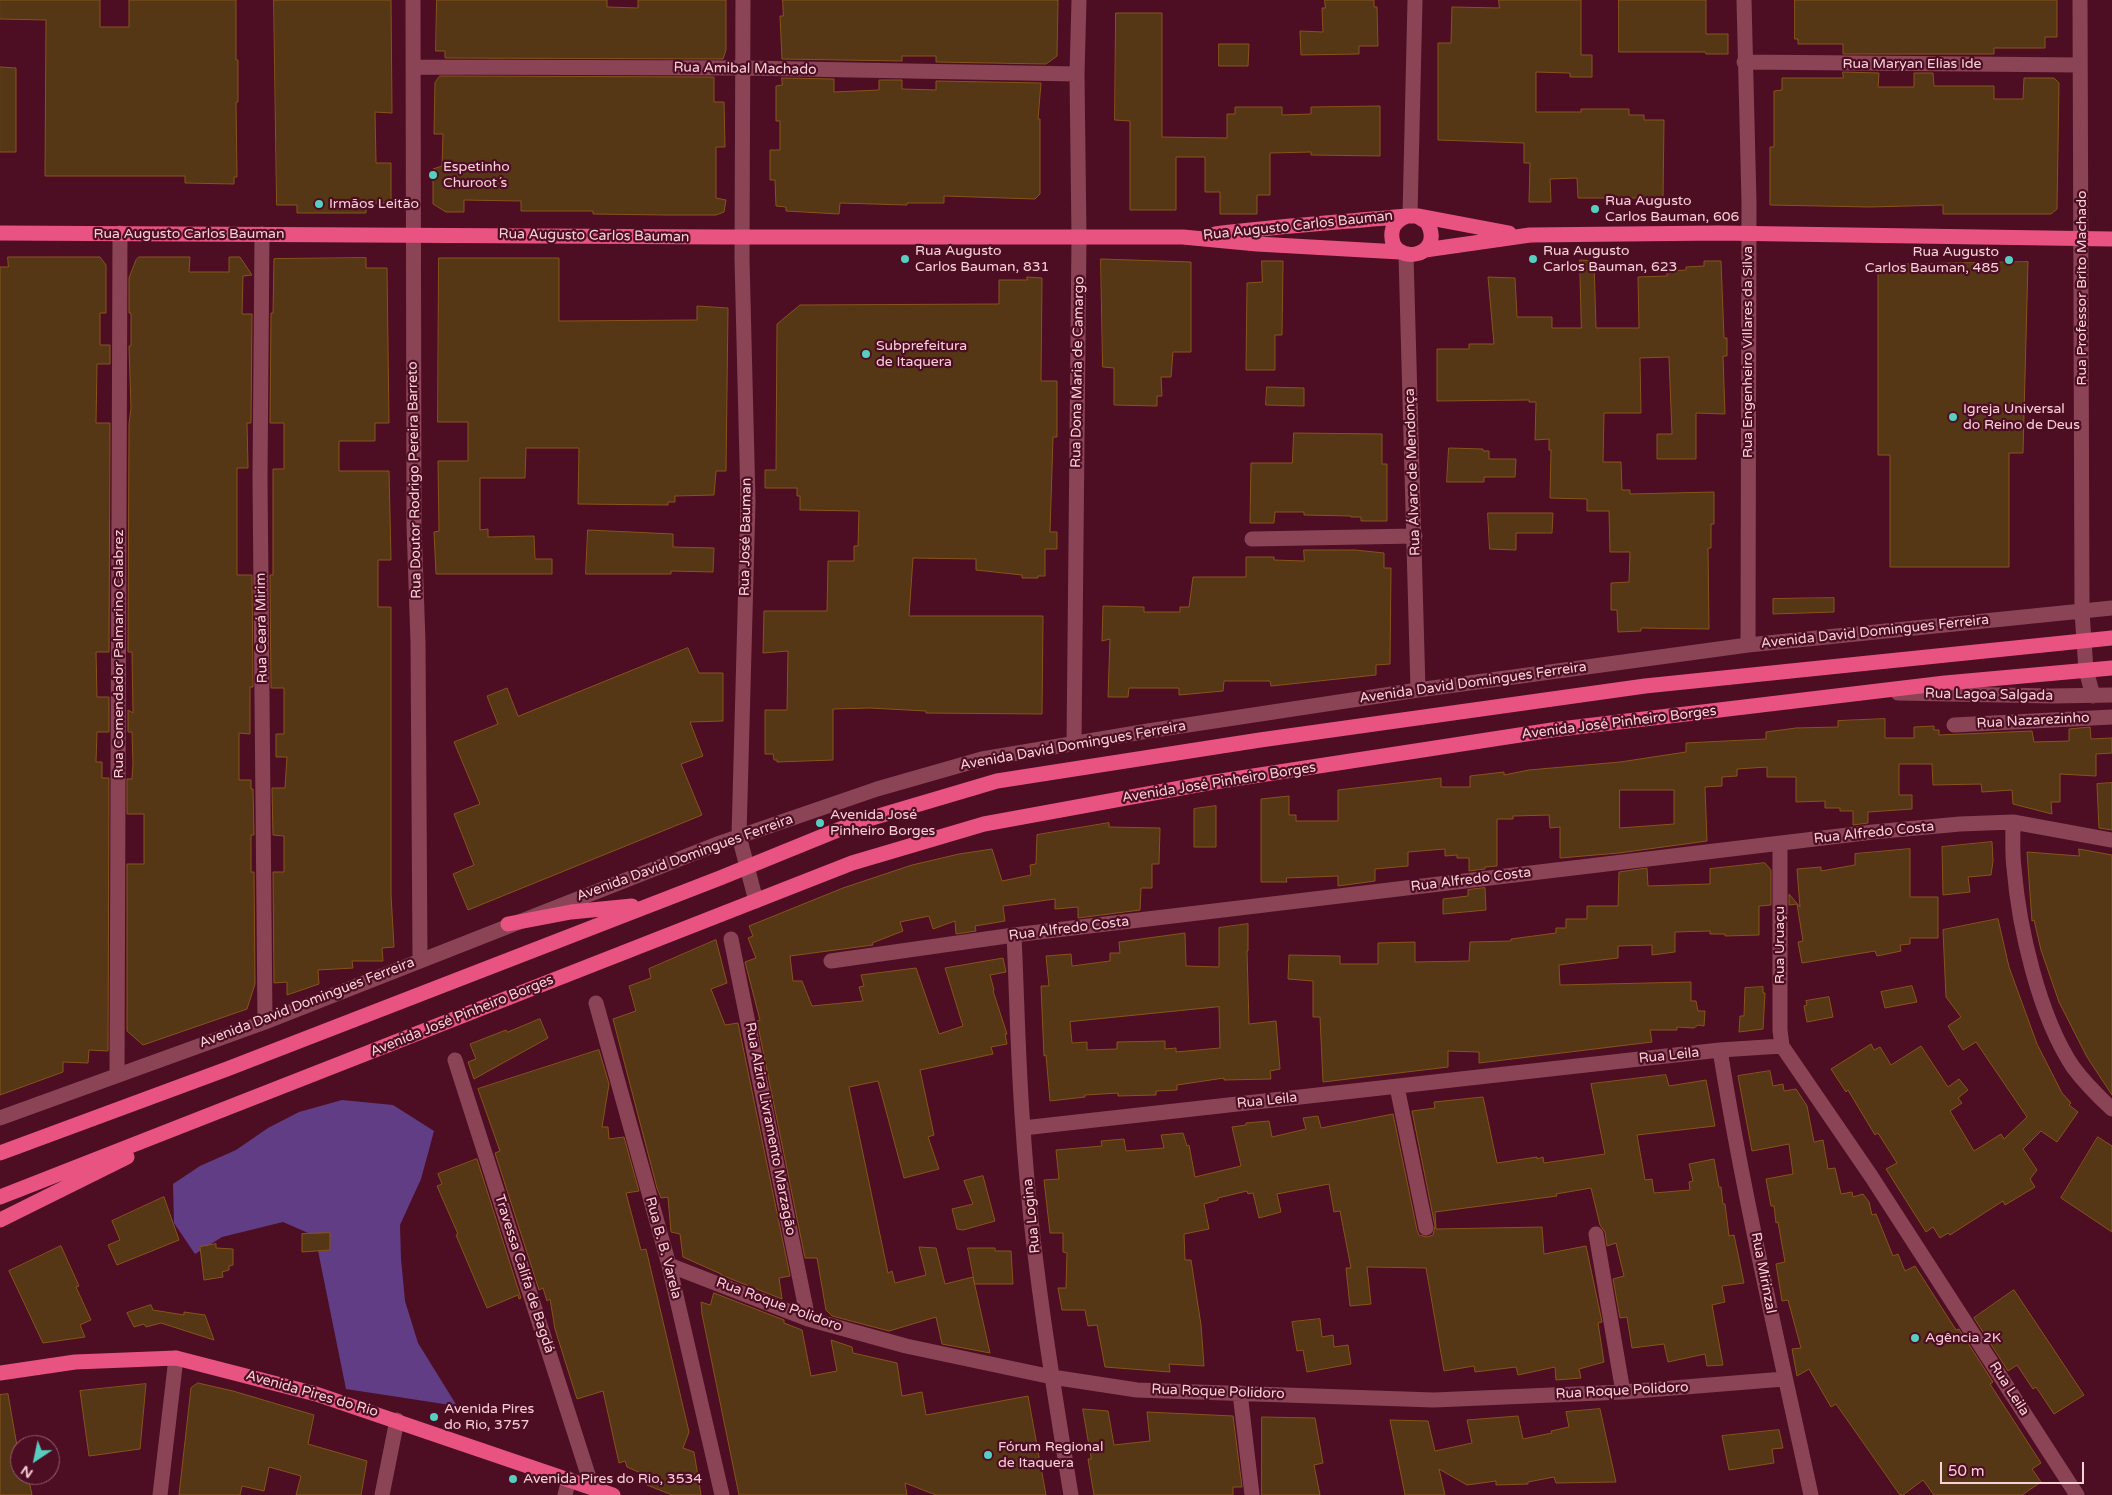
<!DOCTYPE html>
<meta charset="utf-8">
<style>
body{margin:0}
#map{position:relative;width:2112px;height:1495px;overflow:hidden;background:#4d0e24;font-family:"Varela Round",sans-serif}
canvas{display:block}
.north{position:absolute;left:10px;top:1435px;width:50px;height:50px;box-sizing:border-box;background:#4d0e24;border:1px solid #925c6c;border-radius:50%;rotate:214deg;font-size:14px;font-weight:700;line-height:20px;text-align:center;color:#fad0d8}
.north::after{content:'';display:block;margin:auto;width:18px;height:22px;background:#58cec0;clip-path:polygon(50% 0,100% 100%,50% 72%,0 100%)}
.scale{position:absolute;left:1940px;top:1462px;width:144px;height:22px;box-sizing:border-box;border:2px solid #fad0d8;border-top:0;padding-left:6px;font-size:15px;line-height:18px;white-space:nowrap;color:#fad0d8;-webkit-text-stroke:4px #4d0e24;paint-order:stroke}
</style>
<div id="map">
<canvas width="2112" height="1495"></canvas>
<div class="north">N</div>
<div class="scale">50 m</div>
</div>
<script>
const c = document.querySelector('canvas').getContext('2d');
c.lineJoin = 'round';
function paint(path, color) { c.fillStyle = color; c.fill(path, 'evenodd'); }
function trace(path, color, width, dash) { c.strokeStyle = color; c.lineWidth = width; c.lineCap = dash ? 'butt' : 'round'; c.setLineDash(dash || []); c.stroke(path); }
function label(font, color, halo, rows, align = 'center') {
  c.font = font + ' "Varela Round",sans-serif'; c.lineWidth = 4.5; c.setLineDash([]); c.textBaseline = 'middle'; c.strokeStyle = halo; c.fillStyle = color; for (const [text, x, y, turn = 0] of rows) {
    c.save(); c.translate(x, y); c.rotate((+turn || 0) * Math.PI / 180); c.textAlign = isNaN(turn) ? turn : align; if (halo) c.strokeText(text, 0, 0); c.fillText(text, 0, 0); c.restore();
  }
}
paint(new Path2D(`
 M342,1100L393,1105L434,1131L421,1179L400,1225L401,1259L405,1301L418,1343L457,1406L346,1389L315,1236L283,1222L222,1237L195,1254L174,1223L173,1184L200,1166L236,1150L268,1128L299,1112Z`), '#613d85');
const building = new Path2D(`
 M0,0H100V27H129V0H236V60H238V102H236L237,177H234V184L185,183V176H45L46,20L0,19Z
 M274,0H391L392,113L375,112L376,163H391V203H366V213H297V205H277Z
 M437,0H607V7L638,8V0H726V50L723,59L445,58V51H436Z
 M783,0H1058L1057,56L1046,64L936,62V56H902V61L782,59L780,16H783Z
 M1325,0H1374V7H1377L1378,46H1359V54L1301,55L1300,31L1323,32L1322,8H1325Z
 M1499,0H1581V55H1592V77H1570V73L1536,72V112H1581V109H1629V115H1644V120H1664L1663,198H1578L1577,178L1550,179L1551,202H1529L1530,163H1524V143L1438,140V43H1451L1452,7L1499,8Z
 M1619,0H1706V34H1728V54H1706L1705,52H1619Z
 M1795,0H2057V37H2045V48H1994V54H1843V44H1798V39H1795Z
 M1116,13H1162V137L1227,138V114H1235V107H1282V115L1311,114V107L1380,106V156L1311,155V152L1270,153V195H1257V214H1220V192H1205V157H1176V210H1130V121L1115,120Z
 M1219,44H1249L1248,66H1219Z
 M0,67L16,68V152H0Z
 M1843,72L1879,73L1878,87H1914V73H1933L1934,86H1994V99H2023L2024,78H2054L2059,83L2057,209L2051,214H1943V205L1870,207L1770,205V147H1774V91L1782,90V78H1843Z
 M440,76L714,77V102H724L725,147H716V198L726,200L724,212L716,215H666L593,214V211H521V201L464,200V212H446L433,204V169L442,166L443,134H434L435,83Z
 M782,78L834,79V92L879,90V80H902V89L936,90V81L1041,83L1038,119H1040V194L1035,199L944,196V203H907V205L840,203L839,214L786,211V207L776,206L775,180H770V150H780V121H776V86L782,85Z
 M8,257H100L106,265V313H100V345H110V364H97L96,423H110L109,652H96L97,697H109V732H97L96,762H102V778H109L108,1051L89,1050L88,1063L63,1062V1072L0,1095V267H8Z
 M139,257H190L189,272H229V257H240L252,275L243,276L242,314H252L251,423H247L248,468H237V575H252L253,687H250V734L239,733V780H251V789H253L254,835H251V872H254L255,984L247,1009L143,1045L127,1031V864H144V814H127V779H132L133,764L132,732H128V710L133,713L132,652H128L129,424L131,408L129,346H131V313H129V278L136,260Z
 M366,258V268H387L389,423H375V441H339V471H389L391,560H378V607H391V895L394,947L382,948L383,961H352L353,968L318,970L319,984L287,995V982L274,983L273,872H284V836L273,835L272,788H285L287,757H276V734H284V688H271L270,575H273V469H284V423H270L271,313H273L274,259Z
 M439,258H559V321L697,320V306L728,308L726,471H716L714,495L675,496V502H668V505L578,504L579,448H526L525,478H480V530L488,529V537L534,536L535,559H552V574H436L434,532L439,531L438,461H468V422H438Z
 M1101,259L1191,262V352H1173L1171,377H1161L1162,396H1157V406L1114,405V368L1103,367Z
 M1580,260L1594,261L1596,328H1639L1638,277L1667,276V271L1686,270V267L1704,266V261H1721L1724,338H1727V356H1723L1725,414L1696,413V459H1657V434H1672L1669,357L1640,358L1641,413H1604L1603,462H1621L1622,490H1630V494L1714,492V524H1711V548H1708L1709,629L1641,628V631L1618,632L1617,610H1611V583L1629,582L1630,552H1610L1609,511H1587V499L1550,498L1551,450H1549V439L1535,440L1536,402H1529V400L1437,401V349H1469V344H1494L1488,277L1515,278L1517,317H1552V328H1581Z
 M1262,261H1283L1282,335H1275V370H1246L1247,283L1262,282Z
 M2028,262L2023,453H2009V567H1890V455H1878V265Z
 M1027,277L1042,278L1041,381H1057V437H1053L1050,532H1057V549H1045V576H1038V578H1022V575L976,570V559L913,558L909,616H1043L1042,714L926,713V711L870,708L833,709V760L777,762V760H774L773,754H765V710H787L788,651L763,653L764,611H827L828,561H854V546H858L859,511L800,510V496H797V488H765V470H776L777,324L800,305L999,304V280H1027Z
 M1267,387L1304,388V406L1266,405Z
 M1294,433L1382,434V464H1387V521H1361V517H1351V516L1304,515V512H1275L1274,523H1250L1251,463H1292Z
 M1449,448L1483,449V451H1489V459H1516L1515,477H1484V482H1447Z
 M1488,513H1553L1552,533H1516V550L1490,549Z
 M588,530L673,534V547L714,548L713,572L671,571V574H586Z
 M1304,550H1355L1384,553V568H1391L1390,664L1376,665V675L1271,686L1270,681H1224L1223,691L1179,695V688H1129L1128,697H1108L1110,639L1102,641L1103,606L1144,607V612H1180V607H1189L1193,577H1246V557H1274V560L1304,561Z
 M1834,598V612L1773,614V599Z
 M688,648L699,673H723V721L690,722L703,756L681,764L702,815L468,910L453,874L474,865L454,814L480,804L454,742L498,724L487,696L507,688L518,716Z
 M1885,719V738H1914V727L1934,726V730H1939V735L2032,731L2034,742L2069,741V729L2090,727L2091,739L2112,738V753L2096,754V776L2060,774V802H2051L2052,814L2013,804L2012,790L1982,792L1981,784L1933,785L1932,764H1899V795H1912V809L1868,812V823L1853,825V811H1840V808H1825V801L1796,802V777H1767V767L1737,769V776L1722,777V786L1705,787L1707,841L1619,853L1560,858V827L1550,828L1549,815L1513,816V819H1497V866L1485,867V869L1469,871V858H1457V855L1445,856V849L1408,852V866L1375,869V881L1338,886V876L1286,878L1287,882H1261V799L1289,796V815H1296V821H1338V790L1441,778V787H1470V776L1504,772V775L1529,770L1620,762L1686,752V743L1766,739V732L1796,728L1838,727V721ZM1620,790H1674V824L1620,828Z
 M2112,783V830L2099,828L2097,784Z
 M1216,806V847H1194V809Z
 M1109,823V827L1160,828L1159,864H1152V888H1141L1140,910L1078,918V907L1055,909V899L1018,904L1003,906L1005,921L975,926L976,931L956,934L955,921L933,929L929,916L900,922L903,931L872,943L873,945L790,956L793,981H802L812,1006L863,1001L859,987L864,986L861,975L916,968L939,1034L963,1026L945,968L1003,958L1006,972L990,975L994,990L993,991L1007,1034H1005L1007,1044L991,1047L993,1054L920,1070L934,1135L928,1137L939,1169L904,1178L878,1081L849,1087L888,1273L892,1271L895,1283L926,1275L919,1247L936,1248L945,1284L973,1277L990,1353L942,1344L936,1317L889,1331L832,1316L826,1310L817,1258H805L757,1021L760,1020L745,962L756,958L748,938L753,936L749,926L843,888L912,865L959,854L992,849L1002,881L1031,875L1030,865L1036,864L1037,835Z
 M1992,842L1993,861L1991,875L1968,877L1970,892L1943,895L1942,847Z
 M1910,849V897H1938V938H1910V944L1900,945L1901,951L1877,956L1875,951L1802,963L1798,942L1803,941L1797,904L1789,905V894L1800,907L1797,869L1821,867V871L1855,865V854Z
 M2079,849L2112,855V1095L2087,1057L2059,1002L2041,950L2034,920L2032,921L2027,852L2079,856Z
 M1765,863L1771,870V905L1759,906V935L1725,936V934H1710V931L1675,932V952L1652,955V945L1618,946V958L1559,965L1560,985L1691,982V1001H1696L1698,1011H1705L1704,1026L1698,1025L1694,1028L1677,1027V1030H1650L1652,1042L1479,1063V1052L1448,1051V1067L1323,1082L1320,1017H1313V981L1288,979L1289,955L1340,956V964H1378V943L1415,942V962L1469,961L1470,942L1511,941V939L1556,933V928H1566V919H1587V906H1618L1619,872L1647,868L1648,886L1710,884V869Z
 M1485,888L1486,910L1443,914V899L1468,896V890Z
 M1998,919L2009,967L2037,1044L2062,1093L2071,1103L2069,1105L2078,1112L2057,1142L2041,1131L2023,1149L2037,1170L2030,1179L2035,1187L2005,1205L2003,1201L1950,1235L1948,1233L1940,1238L1933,1227L1926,1232L1886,1169L1897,1163L1878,1133L1875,1135L1848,1090L1846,1092L1831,1069L1871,1044L1874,1050L1880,1047L1891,1065L1921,1046L1948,1087L1959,1079L1968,1090L1958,1098L1962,1103L1950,1111L1974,1151L2001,1134L2004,1139L2027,1117L1976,1042L1963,1050L1948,1026L1961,1017L1946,997L1943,930Z
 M1248,924V951H1247L1249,1024L1276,1021L1280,1069L1270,1071L1271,1079L1224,1080V1078L1177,1085V1090L1156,1091V1095L1118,1096V1093L1085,1095V1097L1050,1101L1046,1055L1044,1056L1041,986H1049L1046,956L1071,954L1072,966L1110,961V953H1120L1119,942L1185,933L1186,966L1219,967V928ZM1219,1007L1220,1048L1176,1052V1048L1165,1049V1041L1117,1042V1049L1087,1050V1042L1072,1043L1070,1022Z
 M716,940L727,983L711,989L725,1025L738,1023L790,1276L779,1278L782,1299L721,1275V1274L683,1257L680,1234L671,1232L668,1197L661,1198L657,1188L613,1019L636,1011L629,986L651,978L649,969Z
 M1912,986L1917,1002L1885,1008L1881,992Z
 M1763,987V993H1765L1763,1029L1739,1032L1740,1016H1744L1745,988Z
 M1829,997L1833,1017L1807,1022L1804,1006L1807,1005L1806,1001Z
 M540,1019L548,1038L474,1079L468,1062L476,1059L470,1044L506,1030L507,1032Z
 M599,1050L609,1084L602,1127H608L609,1139L624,1137L639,1191L626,1193L641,1250L646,1249L689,1432L683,1448L694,1452L701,1495H672L647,1485L650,1477L627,1467L625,1461L619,1463L603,1391L577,1399L555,1329L550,1299L547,1301L543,1288L539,1290L495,1153L500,1151L478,1089Z
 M1770,1071L1773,1086L1783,1084L1784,1091L1796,1089L1807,1106L1814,1142L1823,1140L1828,1169L1835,1168L1841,1194L1852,1192L1853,1197L1863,1194L1869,1202L1872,1215L1876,1214L1893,1256L1898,1254L1905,1271L1915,1266L1956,1330L1959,1329L1993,1382L1990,1384L2041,1463L2032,1469L2041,1482L2022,1495H1934L1923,1480L1903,1495H1900L1836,1404L1831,1407L1809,1369L1797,1376L1792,1349L1801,1348L1788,1300L1782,1301L1776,1264L1785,1262L1778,1222L1776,1223L1774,1206H1771L1766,1179L1793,1174L1789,1144L1752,1151L1738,1076Z
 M1666,1075L1669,1086L1706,1080L1715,1126L1637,1135L1645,1180L1652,1179L1654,1193L1690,1190L1689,1182L1693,1181L1689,1164L1714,1159L1719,1187H1721L1723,1204H1725L1729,1236L1734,1235L1744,1283L1722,1286L1725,1302L1712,1305L1723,1365L1707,1366L1705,1354L1668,1362L1664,1344L1632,1348L1627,1317L1620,1318L1613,1279L1624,1276L1616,1243L1607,1246L1605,1232L1600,1225L1591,1188L1556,1194L1557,1196L1435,1212L1436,1229L1542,1227L1544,1254L1586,1246L1602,1322L1598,1323L1604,1362L1579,1369L1581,1378L1556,1380L1555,1367L1518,1375L1516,1367L1475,1372L1474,1366L1444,1371L1426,1268L1367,1267L1371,1304L1350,1306L1346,1268H1351L1340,1211L1334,1212L1329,1184L1277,1194L1281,1212L1259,1218L1253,1193L1248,1194L1247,1191L1218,1198V1200L1204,1204L1209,1229L1184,1234L1185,1260H1191L1201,1325L1204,1366L1169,1364L1170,1372L1105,1367L1097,1325L1088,1326L1085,1310H1062L1058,1288H1066L1067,1253L1063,1252V1233H1050L1044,1180L1059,1179L1056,1150L1102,1146L1101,1141L1124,1139L1126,1151L1164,1148L1161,1135L1183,1133L1187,1146L1189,1145L1195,1177L1241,1166L1232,1127L1246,1125V1123L1269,1121L1272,1137L1306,1129L1303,1118L1318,1116L1321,1128L1393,1114L1417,1230L1419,1235L1427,1237L1433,1235L1435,1226L1412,1111L1435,1108L1434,1102L1483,1097L1497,1163L1537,1157V1159L1543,1157L1544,1163L1605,1154L1591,1084Z
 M2098,1137L2112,1146V1232L2061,1198Z
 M477,1159L521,1298L519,1299L518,1295L487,1308L456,1235L458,1234L437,1186L442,1184L438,1174Z
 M983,1176L995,1221L963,1230L957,1229L952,1209L973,1204L964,1181Z
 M164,1197L179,1240L117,1265L108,1245L120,1240L112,1221Z
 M330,1233V1250L302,1252V1234Z
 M216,1244V1248L233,1249V1265L229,1266V1270L222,1272L223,1277L204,1280L200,1247Z
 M61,1246L79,1286L76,1287L91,1320L80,1325L85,1337L43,1343L9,1271Z
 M968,1248H995V1251H1011L1013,1284H975Z
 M2014,1290L2084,1395L2054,1414L2036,1387L2033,1389L2017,1365L2008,1371L1974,1318Z
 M714,1293L784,1320V1323L802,1330L811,1376L837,1371L831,1340L852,1347L853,1353L897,1363L902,1396L922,1392L926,1415L1028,1396L1046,1495H936L905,1483L907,1495H739L702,1314L701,1302L710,1305Z
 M151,1305L153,1310L184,1315V1312L205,1315L214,1340L161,1323L146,1327L144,1324L134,1327L127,1313Z
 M1320,1319L1322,1337L1333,1335L1334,1347L1348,1345L1351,1364L1307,1372L1303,1350L1297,1351L1292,1322Z
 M198,1383L233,1391L314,1415L308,1444L367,1461L361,1495H296L301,1476L269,1467L264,1491L242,1486L240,1495H179L191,1388Z
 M146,1384L140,1449L89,1456L80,1391Z
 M8,1394L17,1446H20V1475H28L32,1495H0V1395Z
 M1083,1409L1108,1411L1114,1445L1150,1441L1147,1412L1233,1416L1242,1487H1233V1495H1094L1088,1459H1091Z
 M1600,1409L1616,1482L1556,1483L1554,1477L1528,1482V1484L1496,1485V1481L1467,1485L1439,1469L1445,1495H1405L1390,1420L1428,1421L1435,1451L1472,1443L1467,1420L1518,1416L1523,1439L1552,1433L1551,1431L1569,1427L1566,1412Z
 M1262,1417L1315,1418L1323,1463L1314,1465L1320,1495H1262Z
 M1779,1430L1783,1448L1772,1449L1774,1463L1729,1470L1722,1436Z`);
paint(building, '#553615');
trace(building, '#85541c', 1);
trace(new Path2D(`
 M413,0L414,525L418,642L420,960
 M743,0L742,259L748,502L739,836L756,901
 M1744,0L1749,202L1748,645
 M2080,0L2082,612L2086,670L2093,696
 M1744,62L2080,65
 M414,67L743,68L1077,74
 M1410,215L1415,0
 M262,234L260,479L265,1022
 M1406,255L1418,690
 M1252,539L1415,536
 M1898,693L2052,696L2112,695
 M1954,725L2112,717
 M1074,744L1079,237L1077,74L1079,0
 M2013,822C2013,837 2012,853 2014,868C2019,928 2039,1016 2073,1067C2084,1082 2098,1096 2112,1109
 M1780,844V1030L1782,1046L1871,1176L2077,1495
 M1014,935C1017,999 1018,1064 1023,1128C1031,1251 1051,1373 1071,1495
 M731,939L808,1319
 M831,961L1014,935L1873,832L1960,824L2013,822L2112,840
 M596,1003L669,1265L722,1495
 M1720,1050C1744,1200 1779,1347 1811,1495
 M455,1060L592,1487
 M117,1075L120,233
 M1397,1087L1426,1228
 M0,1118L265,1022L720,843L877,789L982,759L1148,731L1418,690L1748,645L2112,608
 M1023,1128L1720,1050L1782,1046
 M1596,1234L1623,1392
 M669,1265L808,1319L906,1346L1052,1377L1137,1390L1434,1400L1623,1392L1784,1379
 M1240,1393L1252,1495
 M160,1495L176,1358
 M382,1495L397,1420
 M565,1495L569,1479`), '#8b4456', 15);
trace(new Path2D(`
 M1419,216L1509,233
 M0,233L722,237H1183L1257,244L1400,252
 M1215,234C1279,226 1343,222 1407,216H1417L1427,222C1447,259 1388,267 1392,232C1393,224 1399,219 1407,216
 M1425,250L1530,235L1719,233L2112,239
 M508,924L571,912L632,906
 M0,1153L227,1069L720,878L855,823L997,781L1260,740L1645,686L2112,638
 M0,1197L852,863L984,824L1208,783L1552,730L1945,683L2112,668
 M0,1220L127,1157
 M0,1373L75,1362L176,1358L316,1394L613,1495`), '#e95381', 15);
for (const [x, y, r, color] of [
 [433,175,5,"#58cec0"],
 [319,204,5,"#58cec0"],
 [1595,209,5,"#58cec0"],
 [905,259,5,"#58cec0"],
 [1533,259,5,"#58cec0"],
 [2009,260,5,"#58cec0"],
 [866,354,5,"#58cec0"],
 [1953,417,5,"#58cec0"],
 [820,823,5,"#58cec0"],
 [1915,1338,5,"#58cec0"],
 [434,1417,5,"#58cec0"],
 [988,1455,5,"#58cec0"],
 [513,1479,5,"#58cec0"]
]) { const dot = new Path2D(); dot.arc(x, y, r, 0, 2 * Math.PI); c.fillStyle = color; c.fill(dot); trace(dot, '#4d0e24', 2); }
label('14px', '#fad0d8', '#4d0e24', [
 ["Rua Maryan Elias Ide",1912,64],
 ["Rua Amibal Machado",745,69,1],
 ["Rua Augusto Carlos Bauman",1298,226,-6],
 ["Rua Augusto Carlos Bauman",189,234],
 ["Rua Augusto Carlos Bauman",594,236,1],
 ["Rua Professor Brito Machado",2082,288,-90],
 ["Rua Engenheiro Villares da Silva",1748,352,-90],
 ["Rua Dona Maria de Camargo",1078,372,-89],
 ["Rua Álvaro de Mendonça",1413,472,-92],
 ["Rua Doutor Rodrigo Pereira Barreto",415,480,-91],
 ["Rua José Bauman",746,537,-89],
 ["Rua Ceará Mirim",262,628,-91],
 ["Avenida David Domingues Ferreira",1875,632,-6],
 ["Rua Comendador Palmarino Calabrez",119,654,-90],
 ["Avenida David Domingues Ferreira",1473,683,-8],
 ["Rua Lagoa Salgada",1989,695,1],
 ["Rua Nazarezinho",2033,721,-3],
 ["Avenida José Pinheiro Borges",1619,723,-7],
 ["Avenida David Domingues Ferreira",1073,746,-10],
 ["Avenida José Pinheiro Borges",1219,783,-9],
 ["Rua Alfredo Costa",1874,833,-6],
 ["Avenida David Domingues Ferreira",685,858,-20],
 ["Rua Alfredo Costa",1471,880,-7],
 ["Rua Alfredo Costa",1069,929,-7],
 ["Rua Uruaçu",1780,945,-90],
 ["Avenida David Domingues Ferreira",307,1003,-21],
 ["Avenida José Pinheiro Borges",462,1016,-22],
 ["Rua Leila",1669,1056,-6],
 ["Rua Leila",1267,1101,-6],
 ["Rua Alzira Livramento Marzagão",770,1129,79],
 ["Rua Logina",1032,1216,-96],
 ["Rua B. B. Varela",663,1248,75],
 ["Rua Mirinzal",1763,1273,79],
 ["Travessa Califa de Bagdá",524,1274,72],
 ["Rua Roque Polidoro",779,1305,20],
 ["Rua Leila",2009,1389,57],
 ["Rua Roque Polidoro",1622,1391,-3],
 ["Rua Roque Polidoro",1218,1392,2],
 ["Avenida Pires do Rio",312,1394,16]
]);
label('14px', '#fad0d8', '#4d0e24', [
 ["Espetinho",443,167],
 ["Churoot´s",443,183],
 ["Rua Augusto",1605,201],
 ["Carlos Bauman, 606",1605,217],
 ["Irmãos Leitão",329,204],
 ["Rua Augusto",915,251],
 ["Carlos Bauman, 831",915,267],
 ["Rua Augusto",1543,251],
 ["Carlos Bauman, 623",1543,267],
 ["Rua Augusto",1999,252,"right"],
 ["Carlos Bauman, 485",1999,268,"right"],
 ["Subprefeitura",876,346],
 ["de Itaquera",876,362],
 ["Igreja Universal",1963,409],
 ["do Reino de Deus",1963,425],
 ["Avenida José",830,815],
 ["Pinheiro Borges",830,831],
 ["Agência 2K",1925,1338],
 ["Avenida Pires",444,1409],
 ["do Rio, 3757",444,1425],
 ["Fórum Regional",998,1447],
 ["de Itaquera",998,1463],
 ["Avenida Pires do Rio, 3534",523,1479]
], 'left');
</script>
